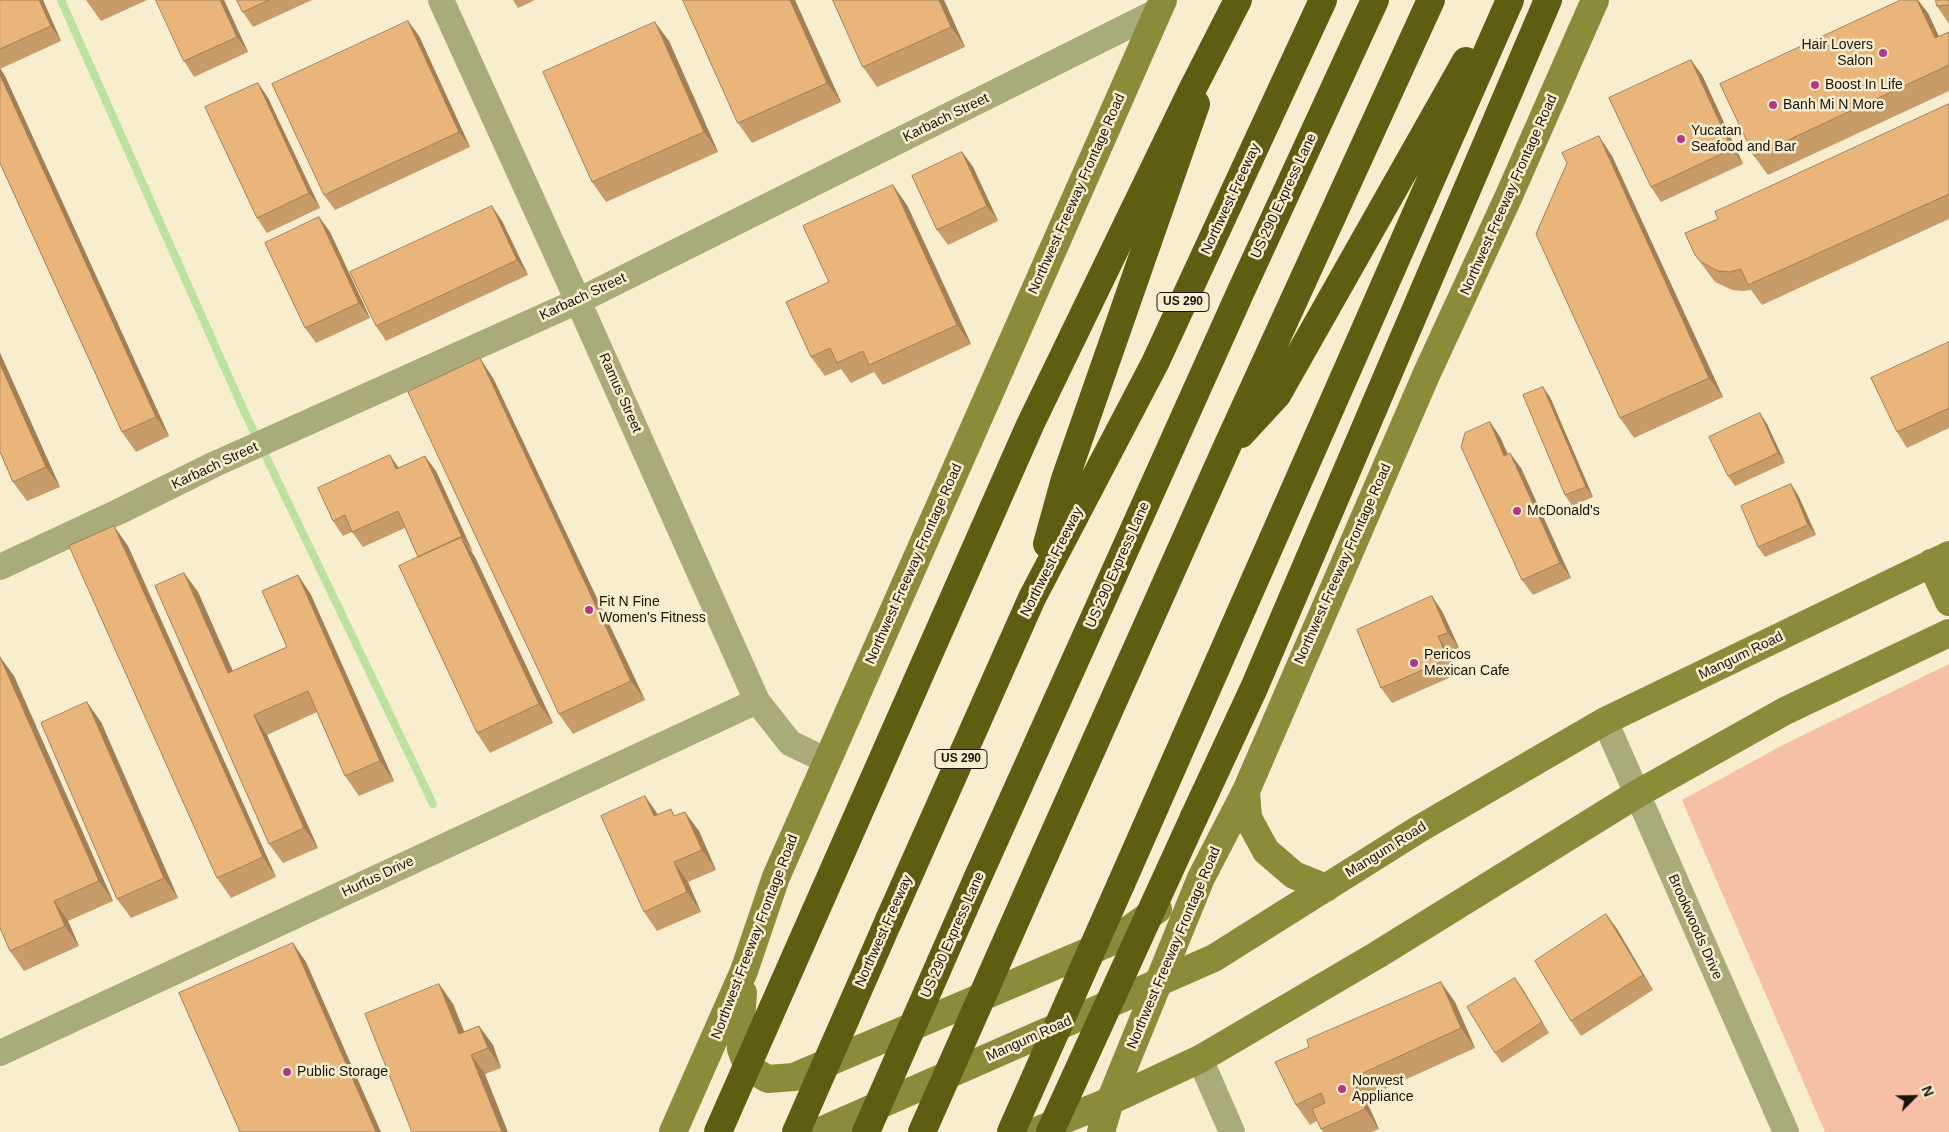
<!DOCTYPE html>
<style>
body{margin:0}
#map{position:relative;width:1949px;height:1132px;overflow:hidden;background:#f8edcf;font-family:Helvetica,sans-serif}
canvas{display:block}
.north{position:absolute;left:1889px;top:1072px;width:50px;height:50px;-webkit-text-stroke:4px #f8edcf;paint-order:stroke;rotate:67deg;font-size:14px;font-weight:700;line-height:20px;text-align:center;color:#181409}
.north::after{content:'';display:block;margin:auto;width:18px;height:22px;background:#181409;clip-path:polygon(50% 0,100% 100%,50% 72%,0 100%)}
</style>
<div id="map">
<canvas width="1949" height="1132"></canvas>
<div class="north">N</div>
</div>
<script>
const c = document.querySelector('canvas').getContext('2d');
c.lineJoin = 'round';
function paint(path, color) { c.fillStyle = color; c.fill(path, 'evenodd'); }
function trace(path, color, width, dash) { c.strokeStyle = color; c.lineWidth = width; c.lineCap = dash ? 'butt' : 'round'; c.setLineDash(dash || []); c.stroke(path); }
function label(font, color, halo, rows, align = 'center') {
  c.font = font + ' Helvetica,sans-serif'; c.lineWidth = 5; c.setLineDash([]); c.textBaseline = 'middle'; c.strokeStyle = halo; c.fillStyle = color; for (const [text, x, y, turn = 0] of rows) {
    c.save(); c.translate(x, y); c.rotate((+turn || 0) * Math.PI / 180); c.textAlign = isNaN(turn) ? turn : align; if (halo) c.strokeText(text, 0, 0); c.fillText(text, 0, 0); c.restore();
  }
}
paint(new Path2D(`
 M1949,664V1132H1825L1682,800L1783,745Z`), '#f5c0a5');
trace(new Path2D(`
 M61,0L244,411L433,804`), '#bce29f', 8);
trace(new Path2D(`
 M441,0L578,301L757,701L790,743L827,761
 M0,567L118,512L215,464L578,301L1158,11
 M1605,721L1786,1132
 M0,1053L757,701
 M1200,1059L1232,1132`), '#a9ac78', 26);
trace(new Path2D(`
 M1931,563L1949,602
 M1246,791L1248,818L1266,851L1294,875L1326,888
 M743,993L740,1033L741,1049L748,1068L768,1079L794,1077L1113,941L1158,909
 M673,1132L744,971L776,877L1163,0
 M818,1132L1214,958L1419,829L1605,721L1949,555
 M1034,1132L1110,1101L1200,1059L1377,955L1637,794L1785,711L1949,633
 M1101,1132L1110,1101L1201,878L1246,791L1427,373L1508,198L1595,0`), '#898c38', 28);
trace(new Path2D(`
 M1241,434L1277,395L1466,61
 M1047,544L1065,479L1196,104
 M1194,817L1254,688L1548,0
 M1045,854L1225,451L1431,0
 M977,879L1241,291L1375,0
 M1121,884L1510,0
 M889,920L1032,598L1155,363L1323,0`), '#5c5e11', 28);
trace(new Path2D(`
 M718,1132L1030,425L1192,90L1238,0
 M796,1132L889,920
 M866,1132L977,879
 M922,1132L1045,854
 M1011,1132L1121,884
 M1050,1132L1194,817`), '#5c5e11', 28);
paint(new Path2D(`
 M0,0H43L61,41L0,69L5,76L169,436L136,452L122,432L0,163Z
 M86,0H147L101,21Z
 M224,0L248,52L194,77L184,61Z
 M237,0H312L253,27L243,12Z
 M513,0H535L518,8Z
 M683,0H795L841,102L752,143L738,123Z
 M833,0H944L965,47L877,87L863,67Z
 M1949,0V24L1937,6Z
 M1928,13L1939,37L1949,32V91L1768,175L1754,156Z
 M408,21L419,36L470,147L335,210L324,195Z
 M669,41L718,152L606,202L592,182Z
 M1702,75L1743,164L1661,202L1651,187Z
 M258,83L268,98L320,208L267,233L257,218Z
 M1949,104V219L1762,305L1751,290L1743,291L1732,290L1715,282L1695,255L1718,219Z
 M962,152L973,167L998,221L948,245L937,230Z
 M1612,156L1723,397L1634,438L1620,418Z
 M907,205L971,344L883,385L874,372L851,383L841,369L825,376L811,357L829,282Z
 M319,217L330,232L370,318L316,343L305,328Z
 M502,221L528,275L386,341L376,326Z
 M1949,342V428L1907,448L1897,432Z
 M0,353L60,487L27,501L13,482Z
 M493,378L645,700L573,734L559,714Z
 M1550,397L1593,497L1572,506L1565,495Z
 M1490,422L1500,437L1508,454L1521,468L1571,578L1533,595L1522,580Z
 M1767,424L1785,463L1735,486L1728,476Z
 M398,468L436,471L472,552L475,557L553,723L490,753L477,733L418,557L405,528L363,547L352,532L343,536L333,521Z
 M1798,495L1816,535L1765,557L1758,547Z
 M128,546L276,877L231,898L217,878Z
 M184,573L198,592L233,671L287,647L298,575L311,595L394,781L359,796L345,776L317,712L267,735L318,848L283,863L269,844Z
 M1442,611L1459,648L1448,652L1458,674L1392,703L1381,688Z
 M0,657L14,676L113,901L68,921L79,946L24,971L10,951Z
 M101,722L178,898L131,918L117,899Z
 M658,814L675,816L699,831L716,870L688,882L701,912L657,931L644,912Z
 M1606,914L1617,929L1653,990L1581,1036L1571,1021Z
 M439,984L453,1004L464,1032L479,1026L493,1045L501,1068L485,1074L412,1132Z
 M1522,988L1549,1033L1502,1063L1495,1053Z
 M1455,1002L1475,1048L1365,1098L1379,1129L1372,1132H1323L1317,1121L1310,1125L1296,1105Z`), '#c89c69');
paint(new Path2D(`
 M39,0H43L61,41L51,26Z
 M220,0H224L248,52L237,37Z
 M790,0H795L841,102L827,83Z
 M939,0H944L965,47L951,27Z
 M1917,0H1918L1928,13L1949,58L1935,38Z
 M408,21L419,36L470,147L459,132Z
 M655,22L669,41L718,152L704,132Z
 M1691,60L1702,75L1743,164L1732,149Z
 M0,68L5,76L169,436L156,417L0,75Z
 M258,83L268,98L320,208L309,193Z
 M1599,136L1612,156L1723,397L1709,378Z
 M962,152L973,167L998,221L987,206Z
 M893,185L907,205L971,344L957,325Z
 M492,206L502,221L528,275L517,260Z
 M319,217L330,232L370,318L359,303Z
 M0,353L60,487L46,467L0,364Z
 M480,358L493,378L645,700L631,681Z
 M1543,387L1550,397L1593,497L1586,487Z
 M1760,413L1767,424L1785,463L1778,453Z
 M1490,422L1500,437L1515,471L1504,456Z
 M1510,453L1521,468L1571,578L1560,563Z
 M390,455L400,470L396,469Z
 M425,456L436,471L473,552L462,537Z
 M1791,484L1798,495L1816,535L1808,525Z
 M114,526L128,546L276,877L263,857Z
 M461,537L475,557L553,723L539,704Z
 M184,573L198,592L242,692L228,673Z
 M298,575L311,595L394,781L380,761Z
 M1432,596L1442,611L1459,648L1448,633Z
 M1438,636L1448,652L1458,674L1448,659Z
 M0,657L14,676L113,901L99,881Z
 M87,702L101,722L178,898L164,878Z
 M254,715L267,735L318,848L304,828Z
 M645,796L659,816H654Z
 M685,812L699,831L716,870L702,850Z
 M674,862L688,882L701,912L687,892Z
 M54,901L68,921L79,946L65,926Z
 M1606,914L1617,929L1653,990L1643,975Z
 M293,943L306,962L381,1132H376Z
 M1515,978L1522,988L1549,1033L1542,1022Z
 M1441,982L1455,1002L1475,1048L1461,1028Z
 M439,984L453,1004L473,1053L459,1034Z
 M479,1026L493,1045L501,1068L488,1048Z
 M471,1055L485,1074L508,1132H502Z
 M1352,1078L1365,1098L1379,1129L1365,1109Z`), '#a37f55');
const building = new Path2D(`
 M0,0H39L51,26L0,49Z
 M156,0H220L237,37L184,61Z
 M237,0H269L243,12Z
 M683,0H790L827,83L738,123Z
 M833,0H939L951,27L863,67Z
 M1901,0H1917L1935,38L1949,32V65L1754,156L1720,84Z
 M1936,0H1949V5L1937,6Z
 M408,21L459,132L324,195L272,84Z
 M655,22L704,132L592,182L543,72Z
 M1691,60L1732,149L1651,187L1609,98Z
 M0,75L156,417L122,432L0,163Z
 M258,83L309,193L257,218L205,107Z
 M1949,104V194L1748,285L1741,269L1730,272L1718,271L1701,262L1695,255L1685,233L1718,219L1715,212Z
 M1599,136L1709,378L1620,418L1536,234L1567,163L1562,153Z
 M962,152L987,206L937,230L912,176Z
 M893,185L957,325L869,365L863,351L837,363L830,348L811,357L786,302L829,282L803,226Z
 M492,206L517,260L376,326L350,272Z
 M319,217L359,303L305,328L265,243Z
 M1949,342V408L1897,432L1871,378Z
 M480,358L631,681L559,714L408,392Z
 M0,364L46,467L13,482L0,452Z
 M1543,387L1586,487L1565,495L1523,395Z
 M1760,413L1778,453L1728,476L1709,437Z
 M1490,422L1504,456L1510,453L1560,563L1522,580L1461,447L1465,433Z
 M390,455L396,469L425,456L462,537L418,557L398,511L352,532L345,515L333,521L318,488Z
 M1791,484L1808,525L1758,547L1741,506Z
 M114,526L263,857L217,878L69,546Z
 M461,537L539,704L477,733L399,566Z
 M184,573L228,673L287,647L262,591L298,575L380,761L345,776L308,691L254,715L304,828L269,844L155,586Z
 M1432,596L1448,633L1438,636L1448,659L1381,688L1357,630Z
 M0,657L99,881L54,901L65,926L10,951L0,928Z
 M87,702L164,878L117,899L41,723Z
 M645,796L654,816L671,809L674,816L685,812L702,850L674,862L687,892L644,912L601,816Z
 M1606,914L1643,975L1571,1021L1535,961Z
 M293,943L376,1132H240L179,993Z
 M1515,978L1542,1022L1495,1053L1467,1007Z
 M1441,982L1461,1028L1352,1078L1365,1109L1321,1129L1312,1109L1325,1103L1321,1093L1296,1105L1275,1062L1309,1047L1307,1040Z
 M439,984L459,1034L479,1026L488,1048L471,1055L502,1132H412L365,1014Z`);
paint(building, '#e9b57a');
trace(building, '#a37f55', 1);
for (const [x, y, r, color] of [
 [1883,53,5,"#b43685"],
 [1815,85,5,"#b43685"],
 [1773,105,5,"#b43685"],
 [1681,139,5,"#b43685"],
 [1517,511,5,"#b43685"],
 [589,610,5,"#b43685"],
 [1414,663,5,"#b43685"],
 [287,1072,5,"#b43685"],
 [1342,1089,5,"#b43685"]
]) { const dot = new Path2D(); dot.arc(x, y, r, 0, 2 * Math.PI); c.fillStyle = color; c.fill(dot); trace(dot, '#f8edcf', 2); }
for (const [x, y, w] of [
 [1183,302,52],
 [961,759,52]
]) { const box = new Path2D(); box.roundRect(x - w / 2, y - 9.5, w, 19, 4); c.fillStyle = '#f8edcf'; c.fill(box); trace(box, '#181409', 1); }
label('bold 12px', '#181409', null, [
 ["US 290",1183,302],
 ["US 290",961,759]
]);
label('14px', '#181409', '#f8edcf', [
 ["Hair Lovers",1873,45,"right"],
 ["Salon",1873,61,"right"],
 ["Boost In Life",1825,85],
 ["Banh Mi N More",1783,105],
 ["Yucatan",1691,131],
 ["Seafood and Bar",1691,147],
 ["McDonald's",1527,511],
 ["Fit N Fine",599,602],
 ["Women's Fitness",599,618],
 ["Pericos",1424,655],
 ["Mexican Cafe",1424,671],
 ["Public Storage",297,1072],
 ["Norwest",1352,1081],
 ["Appliance",1352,1097]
], 'left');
label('14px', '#181409', '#f8edcf', [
 ["Karbach Street",946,118,-26],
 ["Northwest Freeway Frontage Road",1077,194,-66],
 ["Northwest Freeway Frontage Road",1509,195,-66],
 ["US 290 Express Lane",1284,196,-65],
 ["Northwest Freeway",1231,199,-65],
 ["Karbach Street",583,297,-25],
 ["Ramus Street",620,393,66],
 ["Karbach Street",215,466,-25],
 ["Northwest Freeway",1052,562,-63],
 ["Northwest Freeway Frontage Road",914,564,-66],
 ["Northwest Freeway Frontage Road",1343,564,-66],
 ["US 290 Express Lane",1118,565,-66],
 ["Mangum Road",1741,656,-26],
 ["Mangum Road",1386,850,-32],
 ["Hurfus Drive",378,877,-25],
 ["Brookwoods Drive",1695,927,66],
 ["Northwest Freeway",884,931,-66],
 ["US 290 Express Lane",953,935,-66],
 ["Northwest Freeway Frontage Road",755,937,-69],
 ["Northwest Freeway Frontage Road",1174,948,-67],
 ["Mangum Road",1029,1039,-24]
]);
</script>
